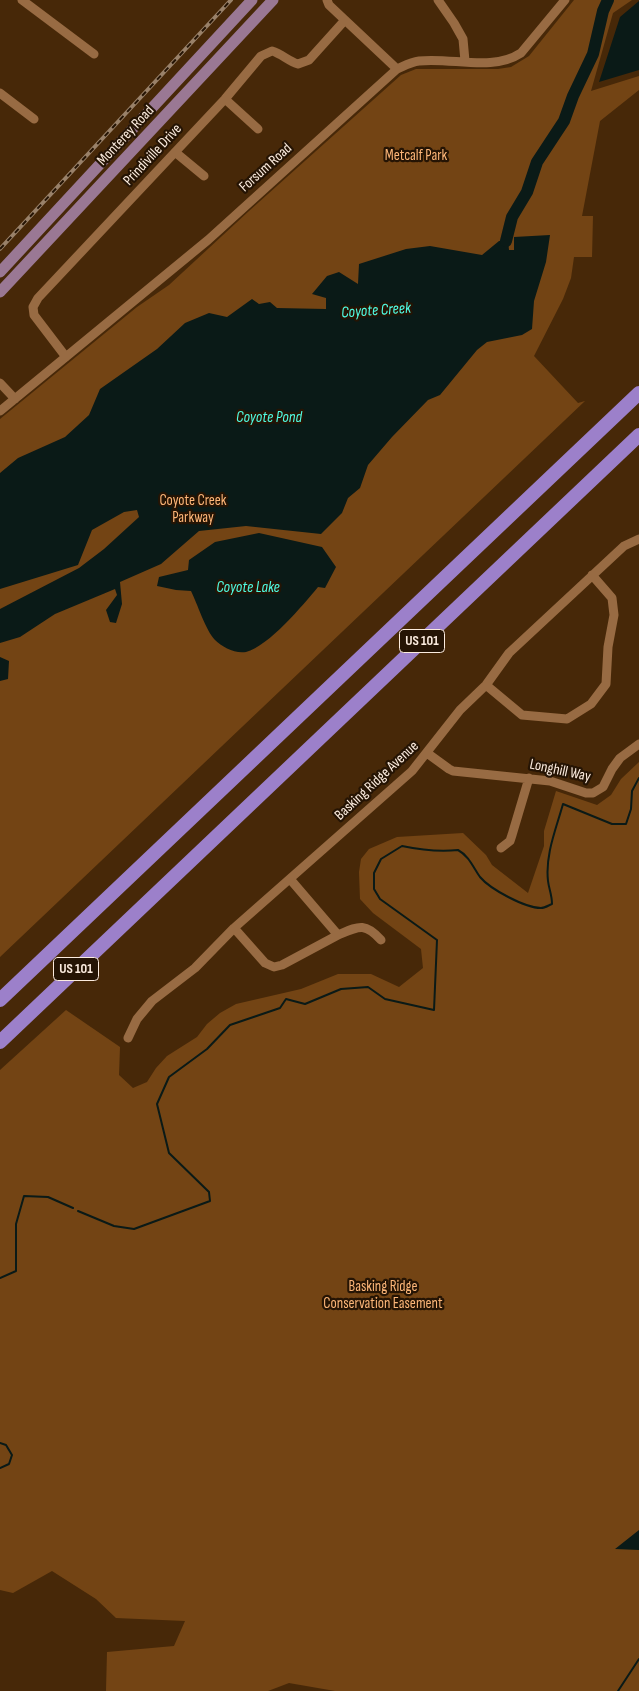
<!DOCTYPE html>
<style>
body{margin:0}
canvas{display:block;background:#472808}
</style>
<canvas width="639" height="1691"></canvas>
<script>
const c = document.querySelector('canvas').getContext('2d');
c.lineJoin = 'round';
function paint(path, color) { c.fillStyle = color; c.fill(path, 'evenodd'); }
function trace(path, color, width, dash) { c.strokeStyle = color; c.lineWidth = width; c.lineCap = dash ? 'butt' : 'round'; c.setLineDash(dash || []); c.stroke(path); }
function label(font, color, halo, rows, align = 'center') {
  c.font = font + ' "Sofia Sans Condensed",sans-serif'; c.lineWidth = 4.5; c.setLineDash([]); c.textBaseline = 'middle'; c.strokeStyle = halo; c.fillStyle = color; for (const [text, x, y, turn = 0] of rows) {
    c.save(); c.translate(x, y); c.rotate((+turn || 0) * Math.PI / 180); c.textAlign = isNaN(turn) ? turn : align; if (halo) c.strokeText(text, 0, 0); c.fillText(text, 0, 0); c.restore();
  }
}
paint(new Path2D(`
 M574,0H632L613,13L591,91L639,76V90L600,121L582,216H593L592,257H574L571,278L563,299L534,356L578,403L585,401L0,957V419L137,307L169,285L249,211L401,75L416,69H498L511,67L529,56Z
 M639,762V1691H335L289,1683L268,1691H106L107,1652L174,1646L185,1621L116,1618L96,1599L52,1571L13,1593L0,1590V1070L66,1010L120,1047L119,1075L133,1088L147,1082L156,1068L167,1056L197,1037L207,1024L220,1013L236,1004L301,989L338,974H371L399,987L423,968L421,949L373,913L360,899L359,872L361,859L369,849L397,837L463,833L486,855L492,865L528,893L544,846V831L556,791L597,805L611,795L621,779Z`), '#734414');
paint(new Path2D(`
 M639,1V70L599,82L620,17Z
 M550,235L546,262L534,301L532,329L522,335L487,342L477,350L440,395L428,400L392,437L368,465L360,488L348,498L342,513L321,534L246,526L199,531L161,564L120,582L122,604L116,623L110,622L106,610L117,595L115,589L55,614L20,637L0,643V609L79,568L104,549L139,517L137,510L124,512L92,530L78,565L0,589V473L18,458L65,437L89,415L100,389L157,349L185,323L209,313L227,317L252,299L259,304L270,302L277,308L326,309V298L312,294L327,276L339,272L358,284L359,264L406,249L430,246L482,255L499,241L508,240L509,250H514V237Z
 M259,533L322,547L336,567L325,588L318,587C303,605 269,646 246,652C235,654 222,647 215,640C206,631 197,603 191,591L176,590L157,586L159,577L188,570L189,560L215,542Z
 M0,657L9,661L8,679L0,681Z
 M639,1530V1550L615,1549Z`), '#0a1a17');
trace(new Path2D(`
 M78,1211L114,1226L134,1229L210,1201L209,1192L169,1153L157,1104L169,1077L207,1049L230,1025L280,1008L286,999L305,1004L341,989L368,987L385,999L434,1010L437,940L380,899L374,889V873L381,859L402,846C421,850 439,852 458,850C469,856 473,867 480,877C490,889 525,908 541,908C545,908 549,905 552,904C552,895 549,889 548,881C545,855 556,829 563,804L612,824H626L631,809L632,791L639,778
 M0,1278L16,1271V1224L24,1196L48,1197L73,1208
 M0,1443L6,1445L12,1455L9,1464L0,1468
 M618,1691L639,1659`), '#0a1a17', 2);
trace(new Path2D(`
 M506,241L512,217L527,192L537,162L564,121L573,96L593,54L603,11L608,0`), '#0a1a17', 12);
trace(new Path2D(`
 M22,0L94,54
 M327,0L329,5L397,69
 M438,0L454,23L463,39L465,61
 M0,93L34,119
 M225,99L258,129
 M175,152L204,176
 M66,357L34,315L33,307L38,298L225,99L261,56L272,51C282,54 288,61 298,64L309,60L345,20
 M0,383L15,399
 M0,411L208,240L397,69C404,66 411,62 419,61C452,57 492,72 521,53L565,0
 M486,685L522,715L567,719L591,704L606,684L608,647L614,615L612,598L592,575
 M427,753L449,769L453,771L550,781L586,793H593L603,787L612,769L620,758L639,744
 M501,848L510,841L512,835L529,778
 M234,928L265,963L274,967L282,965L338,935L290,879
 M338,935C359,926 365,922 381,940
 M128,1038L137,1019L152,1001L195,968L234,928L412,771L460,710L486,685L509,653L624,546L639,539`), '#986b43', 9);
trace(new Path2D(`
 M0,272L252,0
 M0,292L273,0`), '#9a7894', 11);
trace(new Path2D(`
 M0,1000L639,393
 M0,1042L639,435`), '#9c80ca', 14);
const rail = new Path2D(`
 M0,249L231,0`);
trace(rail, '#998169', 4);
trace(rail, '#251404', 2, [5.5]);
for (const [x, y, w] of [
 [422,641,45],
 [76,969,45]
]) { const box = new Path2D(); box.roundRect(x - w / 2, y - 11.5, w, 23, 4); c.fillStyle = '#251404'; c.fill(box); trace(box, '#fcecdf', 1); }
label('bold 14px', '#fcecdf', null, [
 ["US 101",422,641],
 ["US 101",76,969]
]);
label('15px', '#fcecdf', '#251404', [
 ["Monterey Road",126,136,-47],
 ["Prindiville Drive",153,155,-47],
 ["Forsum Road",266,168,-42],
 ["Longhill Way",560,771,12],
 ["Basking Ridge Avenue",377,781,-43]
]);
label('15px', '#fdb678', '#251404', [
 ["Metcalf Park",416,156],
 ["Coyote Creek",193,501],
 ["Parkway",193,518],
 ["Basking Ridge",383,1287],
 ["Conservation Easement",383,1304]
]);
label('italic 16px', '#4ffce3', '#251404', [
 ["Coyote Creek",376,311,-4],
 ["Coyote Pond",269,418],
 ["Coyote Lake",248,588]
]);
</script>
